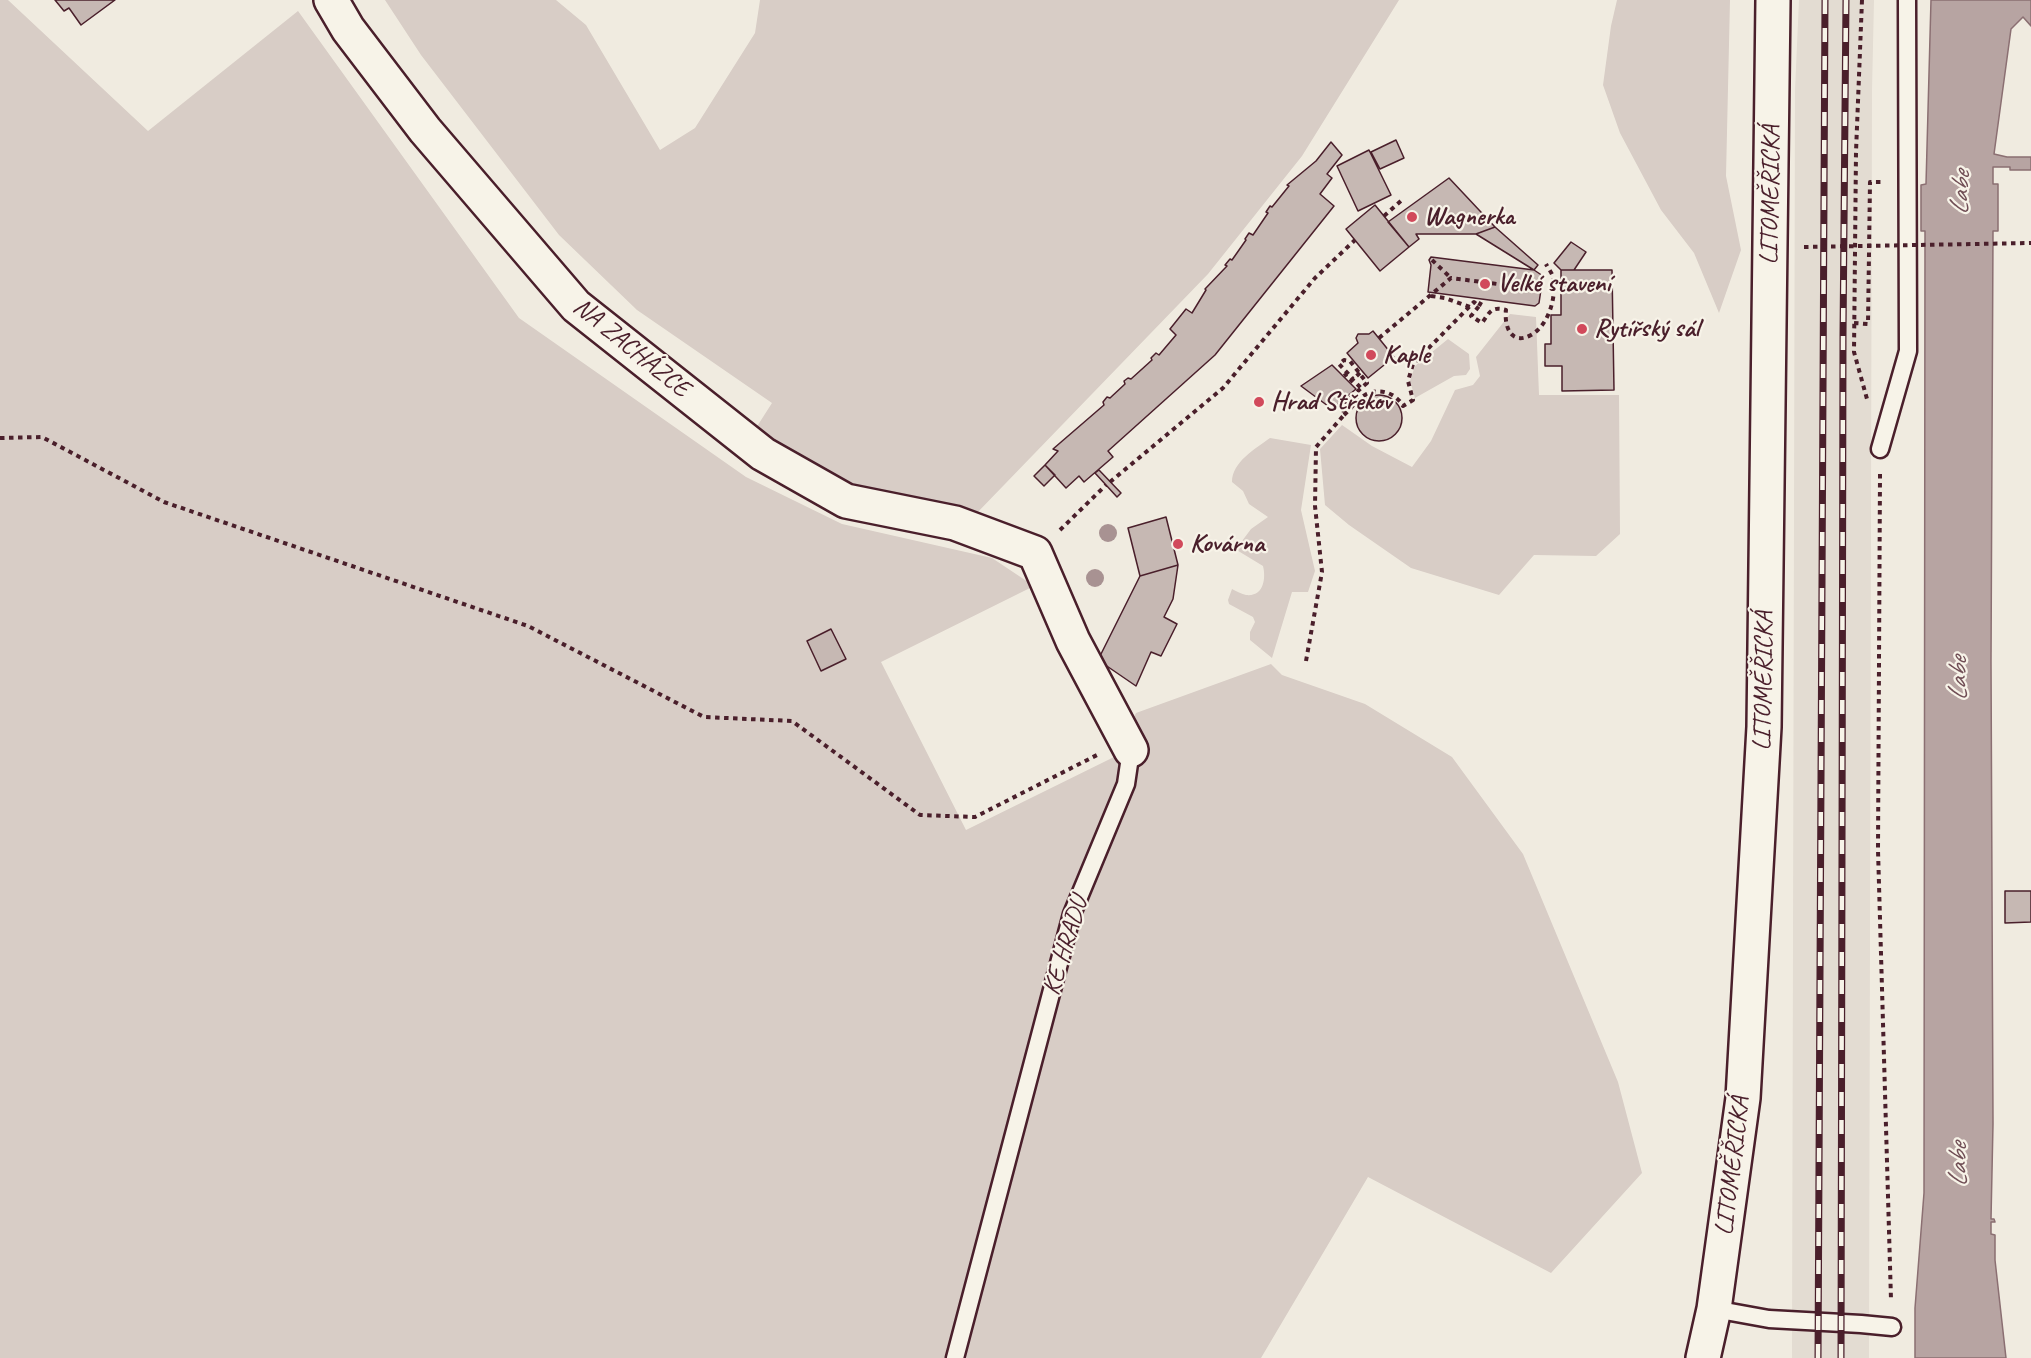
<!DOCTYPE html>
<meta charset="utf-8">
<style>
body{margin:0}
canvas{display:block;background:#f0ebe0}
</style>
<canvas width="2031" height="1358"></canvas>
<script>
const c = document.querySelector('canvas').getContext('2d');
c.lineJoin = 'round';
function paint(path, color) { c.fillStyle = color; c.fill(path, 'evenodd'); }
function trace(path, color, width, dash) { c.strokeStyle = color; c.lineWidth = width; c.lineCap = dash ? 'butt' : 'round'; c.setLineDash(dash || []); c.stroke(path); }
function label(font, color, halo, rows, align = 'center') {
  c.font = font + ' Caveat,sans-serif'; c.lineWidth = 4.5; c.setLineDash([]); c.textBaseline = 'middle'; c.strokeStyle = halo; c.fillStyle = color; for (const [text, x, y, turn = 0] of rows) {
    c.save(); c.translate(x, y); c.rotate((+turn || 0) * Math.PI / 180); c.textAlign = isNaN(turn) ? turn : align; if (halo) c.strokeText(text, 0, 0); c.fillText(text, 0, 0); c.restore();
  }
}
paint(new Path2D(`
 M1799,0H1874L1872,91L1869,1358H1792L1795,90Z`), '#e3dcd2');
paint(new Path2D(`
 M0,0H8L148,131L298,11L519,318L746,477L842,524L992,558L1034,586L881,662L966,830L1114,757L1136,713L1271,664L1282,675L1365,704L1452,757L1523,854L1618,1082L1642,1173L1551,1273L1368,1177L1261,1358H0Z
 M385,0H556L586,25L660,150L695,128L755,33L760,0H1399L1302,156L1208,274L975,515L869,491L841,483L812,467L756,428L772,403L637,310L559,235L421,55Z
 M1617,0H1730L1726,176L1741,250L1719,313L1694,253L1661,210L1620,133L1603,85L1611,26Z
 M1510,314L1536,317L1539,395H1619L1620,534L1596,556L1534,555L1499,595L1411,568L1349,525L1325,505L1320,449L1342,425L1372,446L1412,467L1431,441L1455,390L1473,385L1480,376L1476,357Z
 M1448,339L1469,354L1470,369L1466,375L1454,376L1415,398L1410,381L1415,366Z
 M1270,438L1311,445L1301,510L1315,571L1308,592H1292L1272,658L1250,640V632L1255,622L1253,617L1229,604L1228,600L1232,589C1236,591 1242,594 1246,595C1264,597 1266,578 1263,566L1235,549L1232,545L1242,541L1251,529L1268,517L1249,504L1243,491L1232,482C1232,462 1255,449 1270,438Z`), '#d8cdc6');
const water = new Path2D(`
 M1931,0H2031V26L2023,17L2011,29L1994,154L2007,157H2031V170H2010V167H1993V184H1998V231H1993L1991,660L1993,1124L1991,1219H1994L1995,1222H1991V1234L1995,1235V1260L2006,1358H1915V1308L1924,1193L1925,231H1921V185L1926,184Z`);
paint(water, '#b7a4a2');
trace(water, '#8b6f72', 1.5);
const building = new Path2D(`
 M55,0H115L81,25L69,8L64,11Z
 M1396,140L1404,158L1380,169L1371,152Z
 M1331,142L1342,155L1327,174L1332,178L1320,194L1334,206L1215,355L1108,451L1113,457L1084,482L1079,476L1066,488L1045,465L1058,451L1053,449L1104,405L1103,402L1107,397L1110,398L1125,384L1124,381L1128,378L1131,379L1152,360L1151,358L1156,353L1159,355L1176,335L1170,329L1186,309L1192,313L1206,290L1205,289L1227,266L1225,265L1230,259L1232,260L1246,240L1245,239L1249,233L1253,235L1268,213L1266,212L1270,206L1272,207L1289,186L1287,185L1316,161Z
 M1369,150L1391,195L1358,211L1337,166Z
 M1449,178L1495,227L1476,234H1416L1419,239L1409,247L1388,222Z
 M1375,205L1409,247L1380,271L1346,229Z
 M1495,227L1538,265L1534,270L1476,234Z
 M1571,242L1586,252L1574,270H1561L1554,263Z
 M1431,257L1534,270L1543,276L1539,303L1535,306L1428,292L1431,265L1429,260Z
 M1561,270H1612L1614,390L1562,391V366H1545V344H1551V315H1561Z
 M1373,331L1394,357L1368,378L1347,353L1358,343L1356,338L1358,334H1369Z
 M1332,365L1356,389L1332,409L1301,386Z
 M1356 418a23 23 0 1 1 46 0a23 23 0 1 1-46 0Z
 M1045,465L1055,475L1044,486L1034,476Z
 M1099,470L1121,493L1117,497L1095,473Z
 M1166,517L1178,565L1140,576L1128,528Z
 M1178,565L1173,599L1164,617L1177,624L1161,656L1151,652L1136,686L1098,660L1140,576Z
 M831,629L846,659L821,671L807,641Z
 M2005,891H2031V922L2005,923Z`);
paint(building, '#c6b8b3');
trace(building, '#4a1f2b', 1.5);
const service = new Path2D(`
 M1880,449L1908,351L1907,0
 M1714,1309L1769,1319L1861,1324L1892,1327
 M955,1358L1072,914L1126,784L1131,750`);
const minor = new Path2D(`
 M331,0L348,29L425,130L576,306L763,454L846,501L955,523L1035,553L1073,641L1131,750`);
const secondary = new Path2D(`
 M1703,1358L1714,1309L1743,1098L1764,727L1773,0`);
trace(service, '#4a1f2b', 21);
trace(minor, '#4a1f2b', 38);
trace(secondary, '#4a1f2b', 38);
trace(new Path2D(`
 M1862,0L1856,152L1854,352L1867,399
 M1384,216L1402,200
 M1432,260L1451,278
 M1431,296L1445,298L1470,307
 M1479,306L1483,299
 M1854,323L1868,324L1870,182H1882
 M1379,338L1451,278L1536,289
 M1344,376L1347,374L1361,388
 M1350,382L1362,371
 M1344,415C1351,409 1357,399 1365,395C1379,387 1396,393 1403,406L1413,400L1408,381L1413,364L1474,302L1479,306L1471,316L1482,323C1490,312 1491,306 1506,310C1504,326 1511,346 1531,335C1549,325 1557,296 1553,277C1552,273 1548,268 1546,264
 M0,438L42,437L164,502L528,626L704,717L792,721L920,815L975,817L1097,755
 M1880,474L1878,850L1891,1300
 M1110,482L1223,388L1315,278L1355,240
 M1060,530L1106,485
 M1306,661L1322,572L1315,506L1316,447L1344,415L1343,404L1367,383L1350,361L1344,360L1339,364L1353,379`), '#4a1f2b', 4, [4.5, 4.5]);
trace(service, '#f7f3e8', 16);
trace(minor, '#f7f3e8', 33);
trace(secondary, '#f7f3e8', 33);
const rail = new Path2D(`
 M1818,1358L1825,0
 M1841,1358L1843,336L1846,0`);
trace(rail, '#4a1f2b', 7);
trace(rail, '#f7f3e8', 4.5, [14]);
trace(new Path2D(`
 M1804,247L2031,243`), '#4a1f2b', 4, [4.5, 4.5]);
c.fillStyle = '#a89292';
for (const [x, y] of [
 [1108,533],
 [1095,578]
]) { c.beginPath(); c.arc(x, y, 9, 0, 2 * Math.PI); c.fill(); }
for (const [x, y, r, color] of [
 [1412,217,6,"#d1495b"],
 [1485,284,6,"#d1495b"],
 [1582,329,6,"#d1495b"],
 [1371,355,6,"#d1495b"],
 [1259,402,6,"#d1495b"],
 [1178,544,6,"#d1495b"]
]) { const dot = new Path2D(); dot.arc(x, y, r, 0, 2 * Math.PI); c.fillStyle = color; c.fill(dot); trace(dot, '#f7f3e8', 2); }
label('26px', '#4a1f2b', '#f7f3e8', [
 ["LITOMĚŘICKÁ",1771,195,-89],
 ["NA ZACHÁZCE",631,348,39],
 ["LITOMĚŘICKÁ",1764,681,-89],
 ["KE HRADU",1066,946,-73],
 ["LITOMĚŘICKÁ",1733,1166,-83]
]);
label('bold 26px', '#4a1f2b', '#f7f3e8', [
 ["Wagnerka",1424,217],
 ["Velké stavení",1497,284],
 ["Rytířský sál",1594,329],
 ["Kaple",1383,355],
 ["Hrad Střekov",1271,402],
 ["Kovárna",1190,544]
], 'left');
label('italic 27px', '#704e55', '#f7f3e8', [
 ["Labe",1961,193,-87],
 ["Labe",1959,679,-90],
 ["Labe",1959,1165,-90]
]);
</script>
